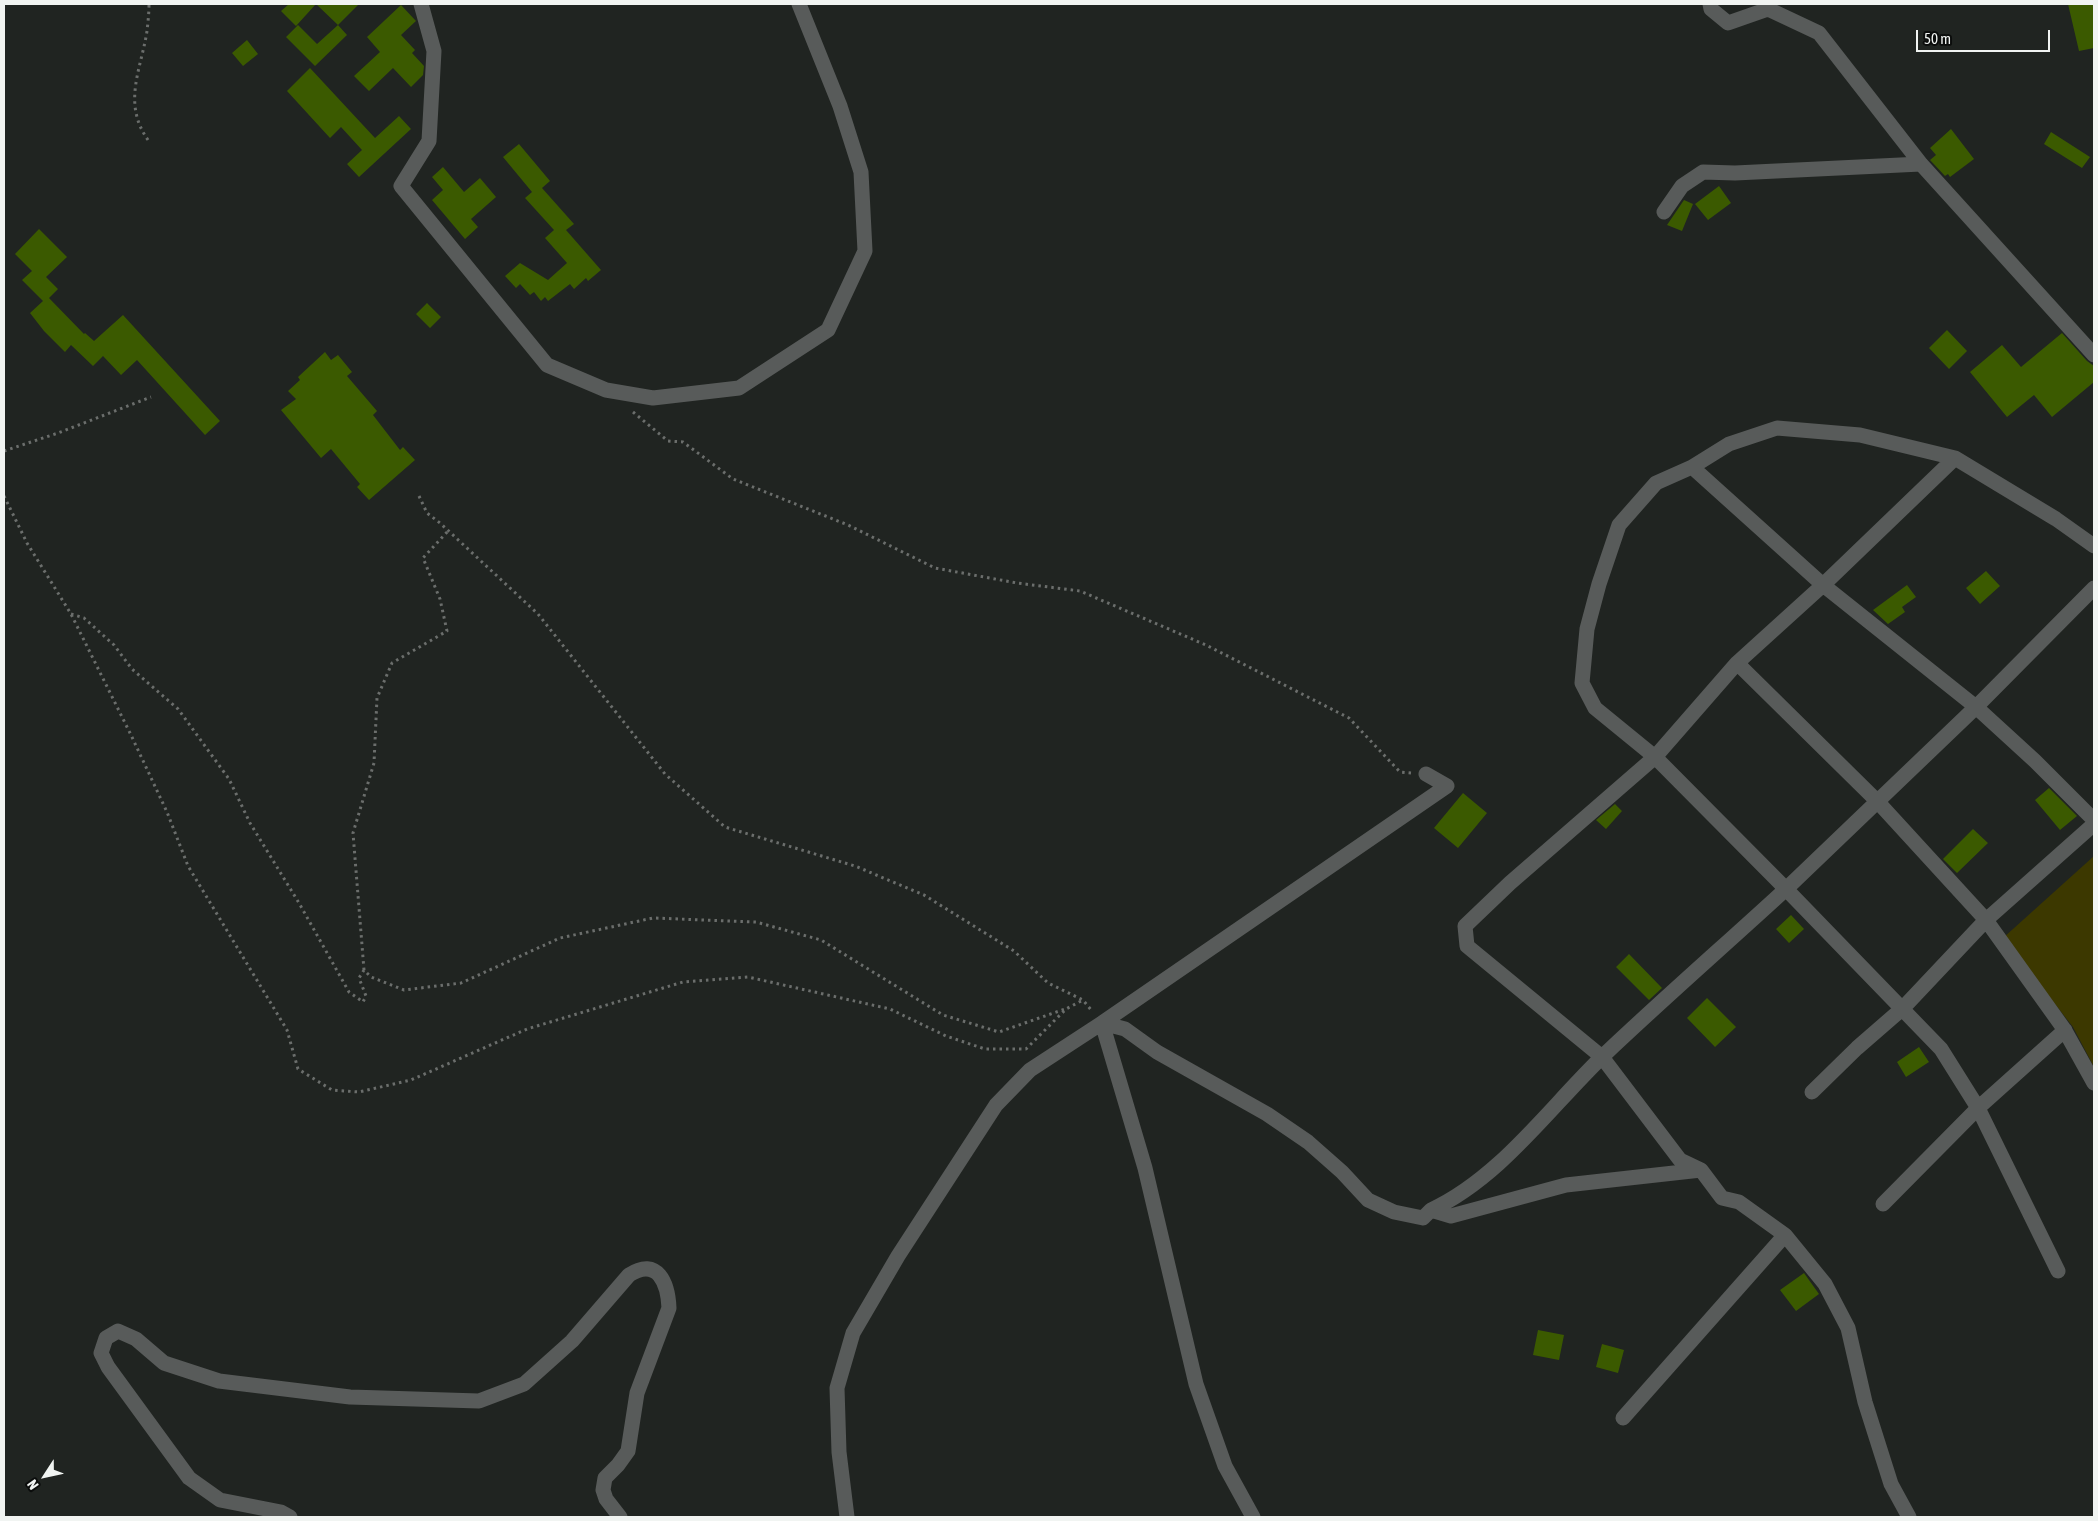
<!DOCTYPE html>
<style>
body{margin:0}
#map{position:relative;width:2098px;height:1521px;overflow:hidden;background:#202421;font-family:"Asap Condensed",sans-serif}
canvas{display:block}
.frame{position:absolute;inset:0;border:5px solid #f1f4f2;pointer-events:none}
.north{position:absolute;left:20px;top:1451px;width:50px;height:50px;-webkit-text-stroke:4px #0b0d0c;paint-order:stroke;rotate:235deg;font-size:14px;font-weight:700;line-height:20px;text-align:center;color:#f1f4f2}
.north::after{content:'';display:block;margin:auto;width:18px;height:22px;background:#f1f4f2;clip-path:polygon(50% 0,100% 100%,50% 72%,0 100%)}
.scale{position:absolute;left:1916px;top:30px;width:134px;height:22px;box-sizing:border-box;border:2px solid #f1f4f2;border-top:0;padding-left:6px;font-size:15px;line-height:18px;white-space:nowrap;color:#f1f4f2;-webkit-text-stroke:4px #0b0d0c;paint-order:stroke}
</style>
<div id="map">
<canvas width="2098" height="1521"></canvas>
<div class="frame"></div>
<div class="north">N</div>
<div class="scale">50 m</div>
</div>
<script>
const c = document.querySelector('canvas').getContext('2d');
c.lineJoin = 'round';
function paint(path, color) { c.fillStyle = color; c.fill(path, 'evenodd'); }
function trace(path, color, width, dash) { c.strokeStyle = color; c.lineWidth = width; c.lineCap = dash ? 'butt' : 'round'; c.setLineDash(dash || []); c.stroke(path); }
paint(new Path2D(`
 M2094,856V1067L2073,1027L2003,938Z`), '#3c3800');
paint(new Path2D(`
 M289,4H359L338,25L316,4L296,26L281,11Z
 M2068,4H2094V48L2079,51Z
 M401,5L416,21L401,35L415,50L412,53L424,66L423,75L411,87L393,68L369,91L354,76L380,52L367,37Z
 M298,25L317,44L338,25L347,35L315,66L286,37Z
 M247,40L258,54L243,66L232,53Z
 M310,68L375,138L399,116L411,129L359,177L347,164L362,150L341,127L330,138L287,91Z
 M1951,129L1974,159L1950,177L1948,174L1945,176L1930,160L1936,155L1930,148Z
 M2051,132L2090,157L2082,168L2044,144Z
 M519,144L550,181L542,188L574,224L566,230L601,270L588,281L586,278L574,289L570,284L548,301L545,297L541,301L534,292L530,295L520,284L516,288L505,276L520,263L548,280L567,263L545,238L554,230L525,198L532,192L503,157Z
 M443,167L464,192L480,178L496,197L471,219L478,227L465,239L432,200L443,190L432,177Z
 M1719,186L1731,203L1708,220L1695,204Z
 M1684,200L1693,204L1682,231L1667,225Z
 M39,229L67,257L46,277L58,289L49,298L84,334L85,333L94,341L123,315L220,421L205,435L137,360L121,375L103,356L93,366L71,345L65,352L44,331L30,313L43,301L22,280L32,271L15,254Z
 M427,303L441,317L430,328L416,314Z
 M1947,330L1967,351L1949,369L1929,348Z
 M2062,333L2087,361L2094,366V382L2052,417L2034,395L2007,417L1970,372L2002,345L2021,367Z
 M325,352L331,360L338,355L352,372L347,376L377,411L373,415L400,450L403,447L415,460L369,500L357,487L360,484L331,449L321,458L281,410L296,399L288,391L300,380L298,377Z
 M1986,571L2000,586L1980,604L1966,588Z
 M1907,585L1916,597L1902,607L1905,612L1888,624L1873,610Z
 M2049,788L2077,816L2060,830L2035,800Z
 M1463,793L1487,813L1458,848L1434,828Z
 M1615,804L1622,811L1606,829L1596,820Z
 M1973,829L1988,843L1957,873L1943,859Z
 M1791,915L1804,929L1789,943L1776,929Z
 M1629,954L1662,988L1649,1000L1616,967Z
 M1707,998L1736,1027L1715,1047L1687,1018Z
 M1919,1047L1929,1062L1906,1077L1897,1062Z
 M1804,1273L1819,1294L1796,1311L1780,1290Z
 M1538,1330L1564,1335L1559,1360L1533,1355Z
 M1602,1344L1624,1350L1618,1373L1596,1367Z`), '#3b5a00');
trace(new Path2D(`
 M148,140C122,103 141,70 147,31C148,22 149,13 149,4
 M633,412L668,441L683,442L733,479L848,525L935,568L1017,583L1080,591L1206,645L1349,718L1400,772L1411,773
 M4,451L58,433L151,397
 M4,496L27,543L71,614L131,735L167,812L188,866L287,1030L298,1069L332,1090L359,1092L411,1080L527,1029L683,982L748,977L890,1009L946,1036L985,1049H1026L1066,1009L1083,1000
 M419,496L427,513L440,523L538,614L665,774L725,827L855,866L924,895L1014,951L1048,983L1083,1000L1092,1011
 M71,614L84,618L114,645L132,669L178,709L229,779L250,823L299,903L349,992L363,1002L366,996L359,978L364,970L371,977L404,990L461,983L560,938L653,918L756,922L821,940L943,1015L999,1032L1065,1009
 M364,970L353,833L374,763L377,698L392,663L447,631L440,599L423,558L448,531`), '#6b6e6c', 3, [2.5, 4]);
trace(new Path2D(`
 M421,4L434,51L429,141L401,186L547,365L606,390L653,398L739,388L828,330L865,251L861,172L840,106L799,4
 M1710,4L1711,9L1728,23L1768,9L1819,33L1921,164L2094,355
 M1664,212L1682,186L1703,172L1735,173L1921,164
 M1692,467L1823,585L1976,707L2035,761L2094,820
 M2094,546L2056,519L1955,458L1860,435L1777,428L1729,444L1692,467L1656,483L1619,525L1599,584L1587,629L1582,683L1595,708L1655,757L1786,889L1976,707L2094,588
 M1737,663L1877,801L1986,920L2094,824
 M1102,1023L1125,1029L1157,1052L1267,1114L1308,1142L1342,1172L1368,1200L1394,1212L1423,1218L1431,1210L1451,1216L1566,1185L1701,1170
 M1102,1023L1145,1168L1196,1384L1225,1466L1253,1517
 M1812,1092L1857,1048L1903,1008L1986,920L2064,1029L2094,1083
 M1883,1204L1978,1108L2065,1030
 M1431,1210C1500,1178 1549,1108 1603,1056C1663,999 1725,945 1786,889L1941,1049L1978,1108L2058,1271
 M1623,1418L1785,1235
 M290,1517L281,1512L220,1500L189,1478L108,1367L101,1353L106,1338L118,1331L136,1339L164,1363L219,1381L350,1397L479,1401L524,1384L572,1341L629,1275C658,1256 668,1284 669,1308L637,1393L628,1451L618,1465L605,1478L603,1490L606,1499L620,1517
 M847,1517L839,1452L837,1388L853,1333L898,1256L996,1105L1030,1070L1102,1023L1447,786L1426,774
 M1909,1517L1891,1484L1865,1402L1848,1328L1825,1284L1785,1235L1739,1202L1722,1198L1701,1170L1680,1160L1602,1057L1467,946L1465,926L1510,883L1655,757L1737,663L1823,585L1955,458`), '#585b5a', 15);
</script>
